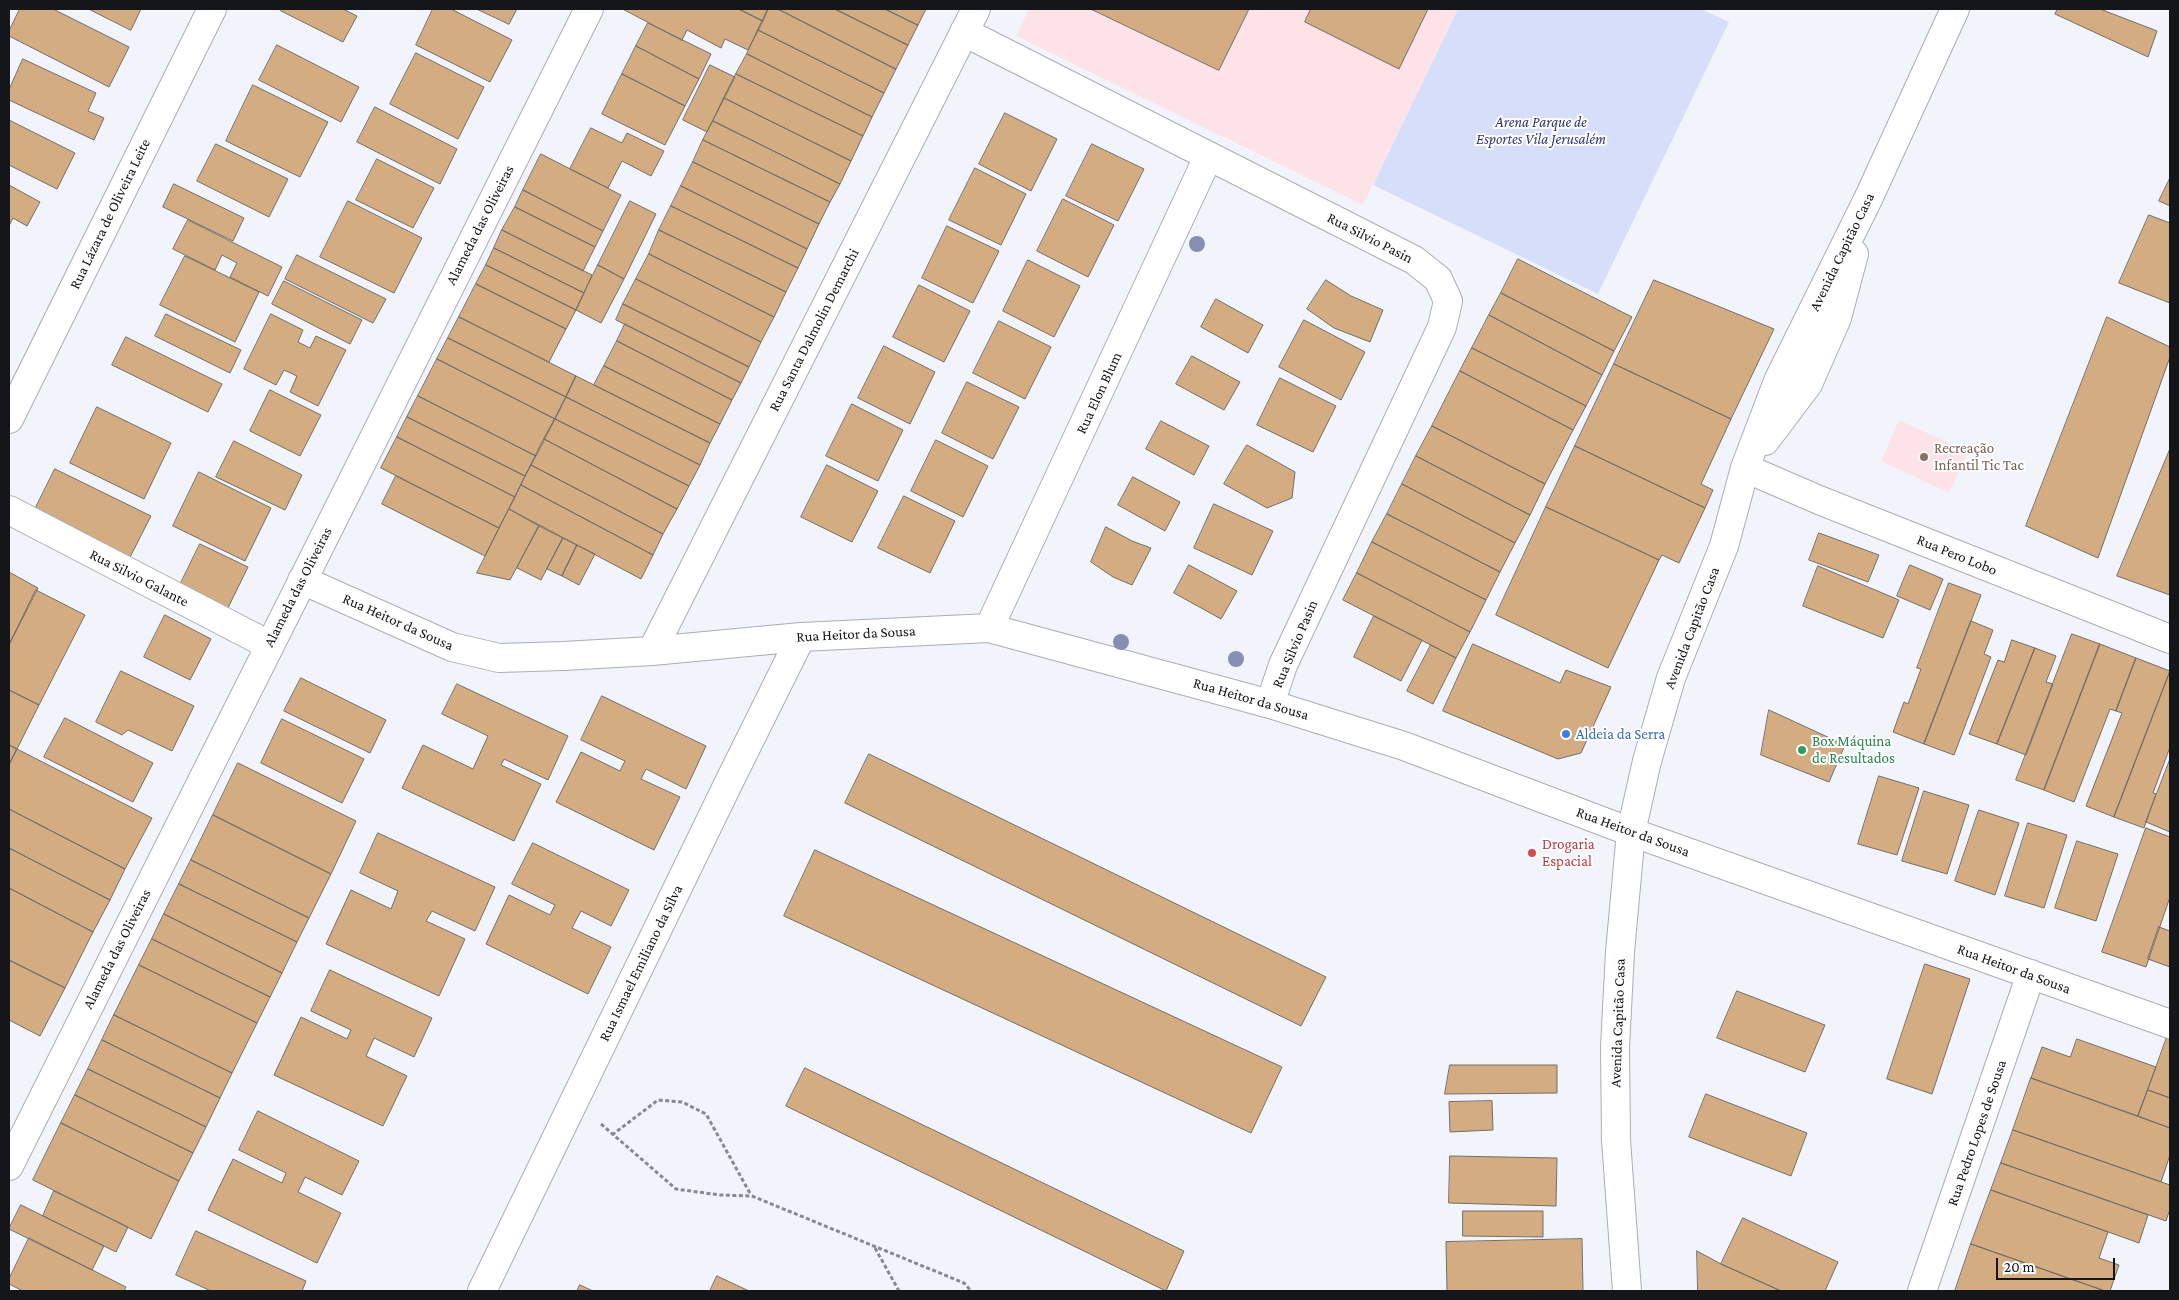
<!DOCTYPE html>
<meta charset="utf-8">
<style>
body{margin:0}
#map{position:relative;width:2179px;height:1300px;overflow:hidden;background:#f2f4fc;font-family:"Crimson Pro",serif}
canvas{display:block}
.frame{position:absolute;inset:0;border:10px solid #151619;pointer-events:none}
.scale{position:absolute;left:1996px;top:1258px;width:119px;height:22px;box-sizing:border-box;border:2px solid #151619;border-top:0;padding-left:6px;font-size:15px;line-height:18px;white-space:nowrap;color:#151619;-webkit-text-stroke:4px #fff;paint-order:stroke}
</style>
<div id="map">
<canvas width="2179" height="1300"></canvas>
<div class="frame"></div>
<div class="scale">20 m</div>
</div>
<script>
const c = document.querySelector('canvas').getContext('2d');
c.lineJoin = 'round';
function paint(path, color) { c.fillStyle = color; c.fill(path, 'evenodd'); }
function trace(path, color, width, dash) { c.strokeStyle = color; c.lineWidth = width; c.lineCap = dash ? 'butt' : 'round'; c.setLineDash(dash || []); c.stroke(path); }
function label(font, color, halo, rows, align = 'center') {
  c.font = font + ' "Crimson Pro",serif'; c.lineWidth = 4; c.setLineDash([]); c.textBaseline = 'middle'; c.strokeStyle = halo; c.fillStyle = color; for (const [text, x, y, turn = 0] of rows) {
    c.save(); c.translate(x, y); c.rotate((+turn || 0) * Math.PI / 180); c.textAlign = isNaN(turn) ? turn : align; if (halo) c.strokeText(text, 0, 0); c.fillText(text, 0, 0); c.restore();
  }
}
paint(new Path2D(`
 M1029,9H1458L1363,205L1016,36Z
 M1899,420L1968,452L1949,493L1881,461Z`), '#fde3e8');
paint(new Path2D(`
 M1458,9H1701L1729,22L1598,294L1373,185Z`), '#d7def9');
const building = new Path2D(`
 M20,9H53L129,47L109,87L9,36V31Z
 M89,9H141L131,30Z
 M282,9H343L357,16L343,42L281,11Z
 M433,9H451L512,40L490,82L416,45Z
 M477,9H517L509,24Z
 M623,9H739L763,21L748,50L725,39L721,48L687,30L682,40Z
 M739,9H768L763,21Z
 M768,9H778L896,69L884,93L758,30Z
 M778,9H835L908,45L896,69Z
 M835,9H885L918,25L908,45Z
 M885,9H926L918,25Z
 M1091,9H1249L1219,70Z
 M1311,9H1428L1399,69L1305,22Z
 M2058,9H2100L2157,31L2148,57L2055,14Z
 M648,23L711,54L699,79L636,46Z
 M758,30L884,93L872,117L747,54Z
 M277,45L359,87L341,122L259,80Z
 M636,46L699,79L685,106L622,74Z
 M416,53L484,87L458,139L390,104Z
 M747,54L872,117L863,136L736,74Z
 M23,59L96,93L88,111L104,118L94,140L9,100V90Z
 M710,65L735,77L707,132L683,120Z
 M622,74L685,106L665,145L602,114Z
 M736,74L863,136L851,161L724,98Z
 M253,85L328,122L300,177L226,141Z
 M724,98L851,161L840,184L713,121Z
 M375,107L457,149L440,184L357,142Z
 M1005,113L1057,139L1031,191L979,164Z
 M9,120L75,153L57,189L9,165Z
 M713,121L840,184L830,202L703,140Z
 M591,128L622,143L627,133L664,151L651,176L622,161L608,188L570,169Z
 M703,140L830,202L819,224L693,162Z
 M216,144L288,179L269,217L197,181Z
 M1092,144L1144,169L1118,221L1066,196Z
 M541,154L621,195L603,231L523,190Z
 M377,159L434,188L413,228L356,200Z
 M693,162L819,224L807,249L681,186Z
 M975,168L1026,194L1001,245L949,220Z
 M2170,178V206L2159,201Z
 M174,184L244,218L233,241L163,207Z
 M9,185L40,202L27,226L13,218L9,226Z
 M681,186L807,249L798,268L671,206Z
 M523,190L603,231L595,247L515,207Z
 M1063,199L1114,225L1088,277L1037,251Z
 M348,201L422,238L394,293L320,257Z
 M630,201L656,214L624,279L598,265Z
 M671,206L798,268L786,292L659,230Z
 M515,207L595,247L583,271L502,230Z
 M2149,215L2170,223V303L2119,283Z
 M188,220L282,267L268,296L230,277L237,263L222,255L215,270L173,249Z
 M947,226L999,251L973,303L922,278Z
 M502,230L592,275L584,293L494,248Z
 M659,230L786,292L774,317L649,254Z
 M494,248L584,293L576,310L486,265Z
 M649,254L774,317L761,342L636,279Z
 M297,255L386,299L373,323L285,279Z
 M185,256L259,292L235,342L160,305Z
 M1518,259L1632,317L1614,351L1501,293Z
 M1028,260L1080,286L1054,337L1003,311Z
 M486,265L576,310L566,329L476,284Z
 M598,265L624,279L601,323L576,310Z
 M636,279L761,342L749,367L623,304Z
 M1326,280L1351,296L1383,310L1370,342L1334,328L1307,309Z
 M1654,280L1774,329L1731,419L1614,364Z
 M284,281L362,320L350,344L272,304Z
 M476,284L566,329L549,362L459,317Z
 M919,285L970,311L944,362L893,337Z
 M1501,293L1614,351L1602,375L1489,315Z
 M1216,299L1263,325L1248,353L1201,327Z
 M623,304L749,367L741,383L616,320Z
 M166,314L241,350L230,373L155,336Z
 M271,314L303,330L298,342L310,348L316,336L346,350L318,406L290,392L297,376L284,370L276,385L244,369Z
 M1489,315L1602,375L1586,406L1472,348Z
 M459,317L576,376L566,397L448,338Z
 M2107,317L2170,347V357L2098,558L2026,526Z
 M1304,320L1365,352L1341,400L1279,367Z
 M999,321L1051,347L1025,399L973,373Z
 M625,324L741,383L732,400L617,341Z
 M126,337L222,384L208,412L112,365Z
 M448,338L566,397L555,419L437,359Z
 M617,341L732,400L720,424L604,366Z
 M884,346L935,372L910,424L858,398Z
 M1472,348L1586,406L1573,430L1460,371Z
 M1192,356L1240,382L1224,410L1176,384Z
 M437,359L555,419L536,456L418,396Z
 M1614,364L1731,419L1701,484L1713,490L1705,508L1575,446Z
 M604,366L720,424L710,443L594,385Z
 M1460,371L1573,430L1545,484L1432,426Z
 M576,376L710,443L700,465L566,397Z
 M1280,378L1336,406L1313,452L1257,425Z
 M967,382L1019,407L993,459L942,433Z
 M270,390L321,415L300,456L250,431Z
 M418,396L536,456L525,476L407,417Z
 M566,397L700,465L689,486L555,419Z
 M852,404L903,430L878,481L826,456Z
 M97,407L171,443L144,499L70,463Z
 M407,417L525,476L515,497L397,437Z
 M555,419L689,486L677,509L544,439Z
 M1161,421L1209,446L1194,475L1146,449Z
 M1432,426L1545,484L1530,515L1416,456Z
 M397,437L515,497L499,528L381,468Z
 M544,439L677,509L663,534L531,465Z
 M936,440L988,466L963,517L911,491Z
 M234,441L302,475L285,510L216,477Z
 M1247,445L1295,472L1292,498L1267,508L1224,484Z
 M1575,446L1705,508L1679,563L1662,555L1659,560L1546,507Z
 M2170,449V595L2117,576Z
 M1416,456L1530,515L1515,543L1402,484Z
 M531,465L663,534L653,555L521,485Z
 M827,465L878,491L852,542L801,517Z
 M55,469L151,516L126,565L43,524L36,507Z
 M199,472L271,508L245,561L173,526Z
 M396,476L499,528L485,556L382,504Z
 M1133,477L1180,502L1165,531L1118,505Z
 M1402,484L1515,543L1500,572L1387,514Z
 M521,485L653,555L641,579L509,509Z
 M904,496L955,521L930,573L878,548Z
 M1214,504L1273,531L1252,575L1194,548Z
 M1546,507L1659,560L1608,668L1496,615Z
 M509,509L539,526L510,580L477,573Z
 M1387,514L1500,572L1486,600L1372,542Z
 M539,526L563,538L541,580L517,568Z
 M1106,527L1132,541L1151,548L1132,585L1113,577L1091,562Z
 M1819,533L1879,555L1868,582L1809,560Z
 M563,538L577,545L562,576L547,569Z
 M1372,542L1486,600L1470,632L1357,573Z
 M200,544L248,567L225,614L177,591Z
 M577,545L595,554L579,585L562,576Z
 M1189,565L1237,591L1221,619L1174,593Z
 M1910,565L1943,579L1930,610L1897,596Z
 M1818,566L1899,600L1883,638L1803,606Z
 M9,572L38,588L9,645Z
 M1357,573L1470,632L1456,658L1343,600Z
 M1949,583L1981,595L1924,744L1893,732L1904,702L1908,704L1921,669L1917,668Z
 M36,590L85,615L39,705L9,690V645Z
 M165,615L211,639L190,680L144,657Z
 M1374,616L1422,640L1401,681L1354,657Z
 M1971,621L1993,630L1984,654L1991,657L1954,755L1924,744Z
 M2072,634L2100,644L2044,790L2016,780Z
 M2012,640L2035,648L1997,744L1969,734L1998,660L2004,662Z
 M1473,644L1560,683L1566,670L1611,687L1581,753L1558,759L1443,711Z
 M2100,644L2136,658L2116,711L2110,709L2074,802L2044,790Z
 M1431,645L1456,658L1433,704L1407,691Z
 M2035,648L2056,656L2046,682L2053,684L2026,755L1997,744Z
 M2136,658L2170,671L2114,817L2086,806L2122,713L2116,711Z
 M121,671L194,706L172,751L128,730L122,735L96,722Z
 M2170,671V747L2153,793L2156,794L2144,828L2114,817Z
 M301,678L386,720L370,753L284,711Z
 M457,684L568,736L548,780L504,759L501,765L541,784L514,841L402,788L423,745L473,769L488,736L442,714Z
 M9,690L39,705L17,749L9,745Z
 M602,696L706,746L686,789L646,769L641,779L680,797L654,850L556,802L581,752L620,771L625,761L581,740Z
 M1769,710L1845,745L1829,782L1761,755Z
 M65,718L153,763L133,802L44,757Z
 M282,719L364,759L342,803L261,763Z
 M9,745L17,749L9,765Z
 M17,749L152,818L125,869L9,809V765Z
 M869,754L1326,977L1301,1026L845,803Z
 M2170,759V832L2146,822Z
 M238,763L356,821L331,874L213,815Z
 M1879,776L1919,788L1897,855L1858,844Z
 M1924,791L1969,805L1947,874L1902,861Z
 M9,809L125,869L110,900L9,848Z
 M1979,810L2019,823L1995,895L1955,881Z
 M213,815L331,874L309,918L191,860Z
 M2028,823L2067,835L2044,908L2005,896Z
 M2146,828L2170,837V897L2146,967L2102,952Z
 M378,833L495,887L475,931L432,911L426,921L465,939L439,996L326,944L351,890L391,909L398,891L360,873Z
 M2077,841L2118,854L2096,921L2055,908Z
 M533,843L629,890L611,926L581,911L572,928L611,947L588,994L486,944L509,895L550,915L555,905L512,884Z
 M9,848L110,900L93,932L9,888Z
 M815,850L1282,1067L1251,1133L784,916Z
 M191,860L309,918L297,942L179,884Z
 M179,884L297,942L282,973L164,914Z
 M9,888L93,932L65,988L9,960Z
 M164,914L282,973L270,997L152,939Z
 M2159,927L2170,931V967L2148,959Z
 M152,939L270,997L257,1023L139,965Z
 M9,960L65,988L40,1036L9,1020Z
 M1925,964L1970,979L1932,1094L1887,1079Z
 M139,965L257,1023L232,1073L114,1015Z
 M330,970L432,1018L414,1057L374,1038L366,1056L407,1076L383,1126L274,1075L301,1017L347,1039L351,1030L311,1011Z
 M1737,991L1825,1025L1805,1072L1717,1038Z
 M114,1015L232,1073L220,1098L102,1040Z
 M2167,1037L2170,1038V1098L2148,1090Z
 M2077,1039L2156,1067L2138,1116L2031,1078L2042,1047L2070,1057Z
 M102,1040L220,1098L206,1127L88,1069Z
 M1450,1065H1557V1093L1445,1094Z
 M805,1068L1184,1251L1166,1291L786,1106Z
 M88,1069L206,1127L193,1153L75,1095Z
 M2031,1078L2170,1128V1155L2161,1182L2013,1130Z
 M2148,1090L2170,1098V1128L2138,1116Z
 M1706,1094L1807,1133L1791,1176L1689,1137Z
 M75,1095L193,1153L179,1181L61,1123Z
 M1492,1101L1493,1130L1450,1132L1449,1102Z
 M258,1111L359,1161L342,1195L305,1177L298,1192L341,1213L317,1263L208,1210L233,1159L282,1183L286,1173L239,1150Z
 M61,1123L179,1181L151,1239L33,1180Z
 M2013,1130L2170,1185V1209L2166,1221L2001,1163Z
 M1450,1156L1557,1158L1556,1206L1449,1203Z
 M2001,1163L2148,1215L2139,1243L1991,1190Z
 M1991,1190L2108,1232L2099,1258L2119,1265L2110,1291H2105L1971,1244Z
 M54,1191L128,1227L116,1252L43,1216Z
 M21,1205L104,1246L92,1270L9,1229Z
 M1463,1211H1543V1237L1463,1236Z
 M1743,1218L1838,1262L1825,1291H1781L1721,1264Z
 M196,1231L306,1281L302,1291H211L176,1275Z
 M29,1238L126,1287L124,1291H23L9,1284V1279Z
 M1582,1239L1583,1291H1447L1446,1242Z
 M1971,1244L2105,1291H1955Z
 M1697,1251L1721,1264L1781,1291H1698Z
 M717,1276L749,1291H710Z
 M580,1285L593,1291H577Z`);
paint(building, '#d3ac81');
trace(building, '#736d68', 1);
const street = new Path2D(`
 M964,32L1414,260L1438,279L1448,301L1442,327L1283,665L1270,704
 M9,419L212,9
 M1745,468L1819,500L2170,639
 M9,510L269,645
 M302,580L452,647L499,658L563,656L652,651L801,637L989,628L1270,704L1404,746L1631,832L2170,1024
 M989,628L1208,157
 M652,651L976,9
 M9,1166L589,9
 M482,1291L730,780L801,637
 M1922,1291L2031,974`);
const secondary = new Path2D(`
 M1765,441L1808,384L1837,318L1854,254
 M1627,1291L1616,1140L1615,1047L1620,952L1631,832L1647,761L1671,678L1724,546L1745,468L1778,381L1869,197L1955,9`);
trace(street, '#abadb4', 30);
trace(secondary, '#abadb4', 30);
trace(new Path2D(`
 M601,1124L676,1189L720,1195L752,1196L964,1283L971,1291
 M612,1135L658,1100L682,1102L706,1114L751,1195
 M875,1248L899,1291`), '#87898e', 3, [4, 2.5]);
trace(street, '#fff', 28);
trace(secondary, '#fff', 28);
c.fillStyle = '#888db2';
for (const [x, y] of [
 [1197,244],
 [1121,642],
 [1236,659]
]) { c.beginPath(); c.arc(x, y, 8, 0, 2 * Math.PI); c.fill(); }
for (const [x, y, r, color] of [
 [1924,457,5,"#8d6e63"],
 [1566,734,5,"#3f7fe0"],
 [1802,750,5,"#2e9e5b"],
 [1532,853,5,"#e0444e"]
]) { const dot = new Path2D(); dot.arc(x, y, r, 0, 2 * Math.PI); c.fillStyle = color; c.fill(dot); trace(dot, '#fff', 2); }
label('italic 15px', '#313875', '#fff', [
 ["Arena Parque de",1541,122],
 ["Esportes Vila Jerusalém",1541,139]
]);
label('15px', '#151619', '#fff', [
 ["Rua Lázara de Oliveira Leite",110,214,-64],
 ["Alameda das Oliveiras",480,225,-63],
 ["Rua Silvio Pasin",1370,238,27],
 ["Avenida Capitão Casa",1842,252,-64],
 ["Rua Santa Dalmolin Demarchi",814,330,-63],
 ["Rua Elon Blum",1099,393,-65],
 ["Rua Pero Lobo",1957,555,22],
 ["Rua Silvio Galante",139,578,27],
 ["Alameda das Oliveiras",298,587,-63],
 ["Rua Heitor da Sousa",398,622,24],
 ["Avenida Capitão Casa",1692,628,-69],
 ["Rua Heitor da Sousa",856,634,-3],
 ["Rua Silvio Pasin",1295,644,-67],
 ["Rua Heitor da Sousa",1251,699,16],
 ["Rua Heitor da Sousa",1633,832,20],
 ["Alameda das Oliveiras",117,949,-63],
 ["Rua Ismael Emiliano da Silva",641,963,-64],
 ["Rua Heitor da Sousa",2014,969,20],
 ["Avenida Capitão Casa",1618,1023,-88],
 ["Rua Pedro Lopes de Sousa",1977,1133,-71]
]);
label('15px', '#785e54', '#fff', [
 ["Recreação",1934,448],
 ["Infantil Tic Tac",1934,465]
], 'left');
label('15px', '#366cbe', '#fff', [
 ["Aldeia da Serra",1576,734]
], 'left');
label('15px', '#27864d', '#fff', [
 ["Box Máquina",1812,741],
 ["de Resultados",1812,758]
], 'left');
label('15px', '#be3a42', '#fff', [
 ["Drogaria",1542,844],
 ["Espacial",1542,861]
], 'left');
</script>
